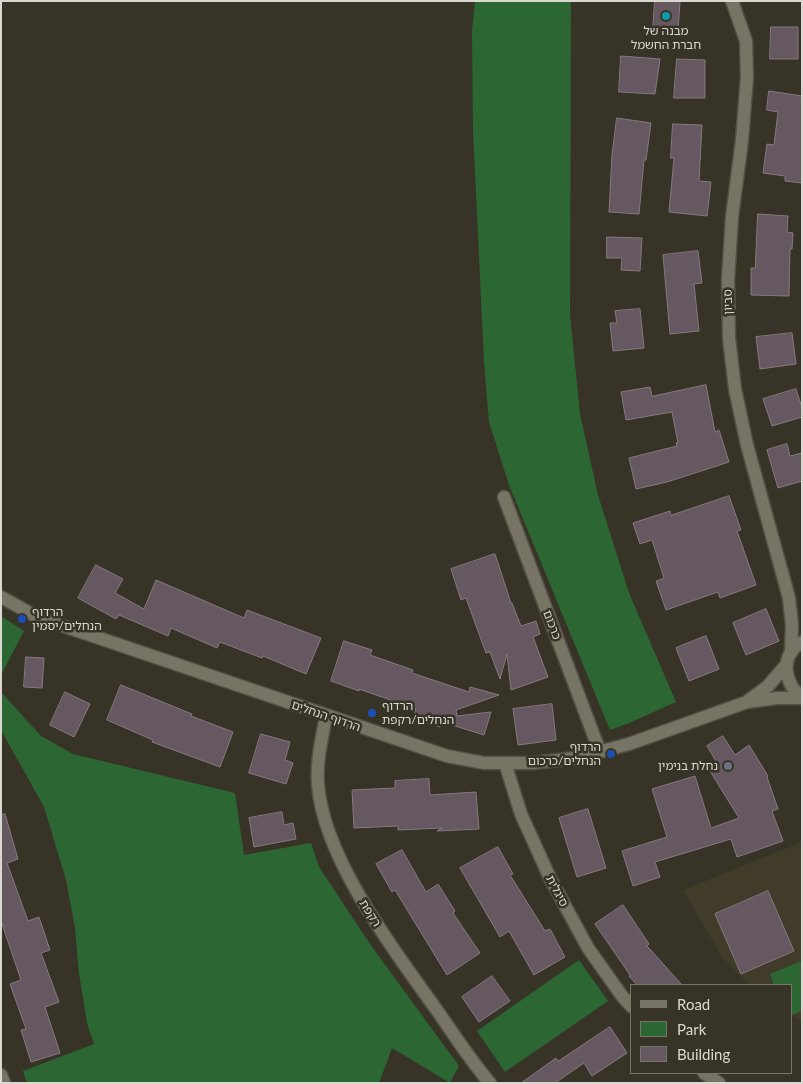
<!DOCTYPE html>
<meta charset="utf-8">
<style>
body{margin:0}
#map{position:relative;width:803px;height:1084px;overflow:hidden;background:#373427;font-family:Lato,sans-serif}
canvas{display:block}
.frame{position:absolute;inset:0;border:2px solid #dad8d0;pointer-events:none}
.legend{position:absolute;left:630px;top:984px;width:162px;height:90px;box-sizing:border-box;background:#373427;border:1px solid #78766b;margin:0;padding:6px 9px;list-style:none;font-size:15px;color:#dad8d0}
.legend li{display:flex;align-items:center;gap:10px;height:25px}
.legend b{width:25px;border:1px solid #78766b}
</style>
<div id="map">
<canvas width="803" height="1084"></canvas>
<div class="frame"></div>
<ul class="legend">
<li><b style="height:6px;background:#777465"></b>Road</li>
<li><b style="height:14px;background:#2c6633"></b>Park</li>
<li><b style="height:14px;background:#665860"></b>Building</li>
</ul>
</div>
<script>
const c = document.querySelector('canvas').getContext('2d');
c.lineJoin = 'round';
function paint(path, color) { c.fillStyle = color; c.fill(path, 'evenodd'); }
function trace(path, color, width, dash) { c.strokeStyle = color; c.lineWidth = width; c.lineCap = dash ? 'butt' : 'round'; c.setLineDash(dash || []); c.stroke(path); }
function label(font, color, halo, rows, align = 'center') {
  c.font = font + ' Lato,"Noto Sans Hebrew",sans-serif'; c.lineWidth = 5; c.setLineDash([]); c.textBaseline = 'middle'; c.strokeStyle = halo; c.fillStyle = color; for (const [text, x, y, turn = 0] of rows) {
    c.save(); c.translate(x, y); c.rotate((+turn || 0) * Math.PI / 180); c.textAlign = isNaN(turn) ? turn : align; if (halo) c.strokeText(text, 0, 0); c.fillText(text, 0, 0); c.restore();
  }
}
paint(new Path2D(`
 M802,842V1021L792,1016V985H750L722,957L683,890Z`), '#413c29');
paint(new Path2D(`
 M475,1H570L571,3L570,314L580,414L598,495L629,593L676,702L629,723L610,730L509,485L489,422L484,361L473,130L472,31Z
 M1,616L24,631L1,675Z
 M1,692L41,736L73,754L235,793L244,855L311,843L319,867L370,944L459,1066L450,1083L392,1048L379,1083H27L23,1071L94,1044L87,1023L79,973L75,928L66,880L44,807L1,730Z
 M579,960L608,1001L505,1072L477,1031Z
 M802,961V1011L792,1015V985H774L770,974Z`), '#2c6633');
const building = new Path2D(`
 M655,1H680L678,32L653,30Z
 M771,27H798V59H770Z
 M621,56L660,59L655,94L619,92Z
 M677,59L705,60V98H674Z
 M769,91L802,96V183L785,181V176L763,173L767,144L774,145L778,112L767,110Z
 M617,118L651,123L646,160H644L639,214L609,212L612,155Z
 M673,124L702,125L699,181L711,182L707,216L669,212L674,158H671Z
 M758,214L788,216L787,232L793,233L792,249H790L789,296L751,295V268H755Z
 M607,237L642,238L640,271L621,270L622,258H607Z
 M698,251L702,283L694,284L699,331L670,334L663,255Z
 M640,309L644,348L613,351L610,323H617L615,311Z
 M792,333L796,364L760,369L756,337Z
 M706,385L715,432L719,430L729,462L667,482L636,489L629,458L677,446L676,443H678L672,412L626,420L621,392L650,387L652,396Z
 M796,389L802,408V417L772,426L763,399Z
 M787,444L790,456L802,453V481L778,488L767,450Z
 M729,496L741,530L737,531L756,585L720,598L718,592L666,610L656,581L664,578L652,540L640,544L633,523L670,511L671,515Z
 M495,554L511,603H512L521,626L536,621L540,634L533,637L548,677L511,690L507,654L500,679L490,652L486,653L466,598L461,600L451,569Z
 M96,565L123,579L115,593L144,609L156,580L244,618L247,610L321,638L306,674L263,656L262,658L220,642L217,648L171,628L168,636L119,615L116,619L78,598Z
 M766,609L779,641L746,655L733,623Z
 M706,636L719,669L689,681L676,648Z
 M344,641L372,650L370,655L413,670L412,673L469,692L470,687L499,695L456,710L457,716L491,712L484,735L442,722L440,727L413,718L416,709L359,689V691L331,681Z
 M26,657L44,658L42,688L24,687Z
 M121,685L192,714L191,716L233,732L220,767L152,742L153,740L107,720Z
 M65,692L90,704L74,737L50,725Z
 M552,704L556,740L518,745L513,709Z
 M261,734L290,742L285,760L293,763L286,784L249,773Z
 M723,736L735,755L749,745L768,776L767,777L778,809L772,811L783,841L737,857L731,839L655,862L660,877L633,886L622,851L667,837L652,789L695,776L711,828L739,818L710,771L720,768L707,746Z
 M429,779L430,795L476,792L479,829L437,831L442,828L398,830V826L354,828L352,790L395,788V781Z
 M588,809L606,868L577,877L559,818Z
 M282,812L284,825L293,823L296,839L254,847L249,818Z
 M5,814L18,859L7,863L28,921L39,917L50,950L41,953L59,1002L45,1007L60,1053L31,1062L21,1030L26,1029L10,984L21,980L1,921V815Z
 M498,847L513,874L510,875L545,931L550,929L565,957L534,975L509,931L500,937L460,868Z
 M402,850L426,892L438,884L455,911L453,913L480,953L447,975L395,890L392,892L376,864Z
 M768,891L794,951L741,974L715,914Z
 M623,905L649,944L647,946L682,985H637L629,976L630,975L595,924Z
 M492,976L510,1001L479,1022L462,997Z
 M610,1027L627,1053L592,1076L584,1063L555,1083H521L556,1058L558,1061Z`);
paint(building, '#665860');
trace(building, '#877881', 1);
const minor = new Path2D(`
 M732,1L746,41L747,77L742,140L732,217L728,280L729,338L735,389L747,445L789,598L792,625L791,653
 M504,497L600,752
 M1,597L37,617L447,756L484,763H533L576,758L629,744L747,702L777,698H802
 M802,642C779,655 784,683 802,698
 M749,700L768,686L787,664
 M326,716C322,739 316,761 318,785C324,859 393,949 436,1009C453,1033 470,1060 490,1083
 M505,763L521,814L550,878L588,948L622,996L632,1007
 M704,1073L719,1083
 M1,1075L4,1083`);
trace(minor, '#535045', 15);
trace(minor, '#777465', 12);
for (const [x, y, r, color] of [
 [666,16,5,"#0f9aa8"],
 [22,619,5,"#1a4fb4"],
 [372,713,5,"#1a4fb4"],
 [611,754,5,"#1a4fb4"],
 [728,766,5,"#6b7280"]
]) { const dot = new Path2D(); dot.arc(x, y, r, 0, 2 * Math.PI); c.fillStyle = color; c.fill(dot); trace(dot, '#373427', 2); }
label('12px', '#dad8d0', '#373427', [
 ["מבנה של",666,31,"center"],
 ["חברת החשמל",666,45,"center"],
 ["הרדוף",32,612],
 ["הנחלים/יסמין",32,626],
 ["הרדוף",382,706],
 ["הנחלים/רקפת",382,720],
 ["הרדוף",601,747,"right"],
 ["הנחלים/כרכום",601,761,"right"],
 ["נחלת בנימין",718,766,"right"]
], 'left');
label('12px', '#dad8d0', '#373427', [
 ["סביון",728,302,-91],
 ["כרכום",552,625,69],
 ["הרדוף הנחלים",326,716,19],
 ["סיגלית",557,891,62],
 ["רקפת",370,913,58]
]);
</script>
